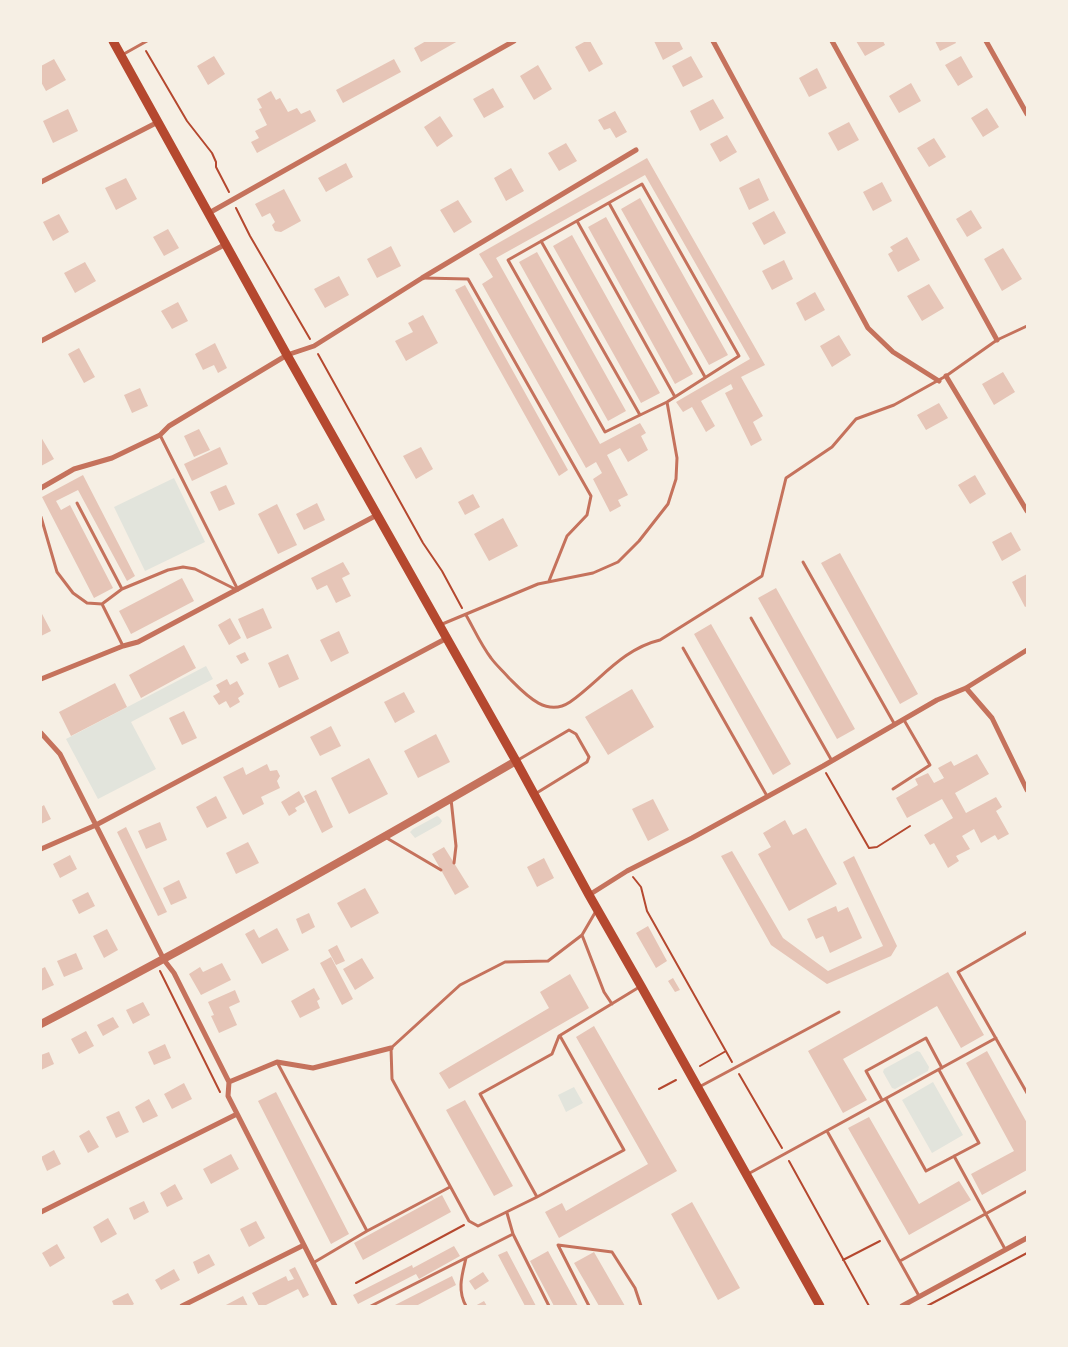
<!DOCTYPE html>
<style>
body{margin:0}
#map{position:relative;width:1068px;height:1347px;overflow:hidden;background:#f6efe4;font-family:Ubuntu,sans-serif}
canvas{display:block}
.frame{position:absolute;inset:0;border:42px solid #f6efe4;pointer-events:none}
</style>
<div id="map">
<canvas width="1068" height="1347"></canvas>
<div class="frame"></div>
</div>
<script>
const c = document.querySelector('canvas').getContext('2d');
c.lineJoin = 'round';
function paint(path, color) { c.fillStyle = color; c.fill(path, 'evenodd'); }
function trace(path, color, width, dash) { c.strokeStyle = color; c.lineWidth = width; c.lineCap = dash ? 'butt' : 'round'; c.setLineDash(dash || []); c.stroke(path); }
paint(new Path2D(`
 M174,478L205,542L145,571L114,507Z
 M206,666L213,679L131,722L156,769L98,799L66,739Z
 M437,816L439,817L442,821L440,824L415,838L410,832L413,829Z
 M917,1051L920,1052L929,1067L928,1071L895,1089L892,1088L883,1072L884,1069Z
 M933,1082L963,1135L932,1153L902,1100Z
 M574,1087L583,1103L566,1112L558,1095Z`), '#e2e4dc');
paint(new Path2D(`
 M426,41H458L421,62L414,48Z
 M586,41H590L603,64L589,72L575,47Z
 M654,41H679L683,49L663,60Z
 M856,41H883L885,45L865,56Z
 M935,41H955L956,43L940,51Z
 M214,56L225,74L208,85L197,66Z
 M691,56L703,77L683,87L672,66Z
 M961,56L973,77L958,86L945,65Z
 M54,59L66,80L46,91L41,82V66Z
 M394,59L401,72L343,103L336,90Z
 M538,65L552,89L534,100L520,76Z
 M817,68L827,88L809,97L799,78Z
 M911,83L921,101L899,113L889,96Z
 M493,88L504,107L484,118L473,99Z
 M271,91L276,100L280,98L288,112L297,108L301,114L310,110L316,121L257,153L251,142L259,138L255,131L267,125L259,109L262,108L257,99Z
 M713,99L724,118L700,131L690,111Z
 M987,108L999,127L983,137L971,118Z
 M68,109L78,131L53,143L43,121Z
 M615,111L627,132L616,138L610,128L604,130L598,120Z
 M440,116L453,136L437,147L424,127Z
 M849,122L859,140L838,151L828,133Z
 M727,135L737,152L720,162L710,144Z
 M934,138L946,157L929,167L917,148Z
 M566,143L577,161L559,171L548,153Z
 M647,158L765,365L741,377L763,416L753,422L762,440L751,446L725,393L733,389L731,384L701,401L715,426L706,432L692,407L683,412L676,402L750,359L645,175L496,258L600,444L640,423L646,433L641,436L648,450L628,462L620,448L607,455L628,495L618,500L621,506L610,512L593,479L602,473L596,462L586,468L482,284L493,277L479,254Z
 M346,163L353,177L326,192L318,178Z
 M511,168L524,191L506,201L494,178Z
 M126,178L137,199L116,210L105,188Z
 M759,178L769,200L749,210L739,188Z
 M882,182L892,201L873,211L863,192Z
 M284,189L301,221L281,232L275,231L272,225L275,222L270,213L262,217L255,204Z
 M640,198L728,355L709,365L621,209Z
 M458,200L472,222L454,233L440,210Z
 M971,210L982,228L967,237L956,219Z
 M774,211L786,233L764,245L752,223Z
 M59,214L69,232L53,241L43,222Z
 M606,217L693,374L675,384L588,227Z
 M168,229L179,248L164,256L153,237Z
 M572,235L660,393L641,403L553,246Z
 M907,237L920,260L898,272L888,254L893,251L890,247Z
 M391,246L401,266L377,278L367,259Z
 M1003,248L1022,279L1002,291L984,259Z
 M537,252L626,411L608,421L519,262Z
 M784,260L793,279L772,290L762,271Z
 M85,262L96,281L75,293L64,273Z
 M339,276L349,295L325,308L314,289Z
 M929,284L944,308L922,321L907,296Z
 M465,285L568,470L559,476L455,290Z
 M815,292L825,310L805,321L796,303Z
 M178,302L188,321L172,329L161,311Z
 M423,315L438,343L406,361L395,341L413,332L408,323Z
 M839,335L851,355L832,367L820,346Z
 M215,343L227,368L218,373L214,365L203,370L195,354Z
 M79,348L95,377L84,383L68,354Z
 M1003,372L1015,392L994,405L982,384Z
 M140,388L148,406L132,413L124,395Z
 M939,403L948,418L926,430L917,415Z
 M199,429L210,450L194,457L184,436Z
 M41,437L54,459L41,466Z
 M220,447L228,464L192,481L184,464Z
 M421,447L433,469L416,479L403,456Z
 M83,475L135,576L127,581L78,490L56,501L61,510L70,505L113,588L94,598L42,497Z
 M975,475L986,494L970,504L958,485Z
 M226,485L235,504L219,511L210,492Z
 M473,494L480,507L465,515L458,502Z
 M317,503L325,520L304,530L296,514Z
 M277,504L297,545L278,554L258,514Z
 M503,518L518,546L489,561L474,534Z
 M1011,532L1021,550L1002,561L992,542Z
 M840,553L918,694L900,704L821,563Z
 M343,562L350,574L342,578L351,596L336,603L327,585L317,590L311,578Z
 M1027,574V606L1025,607L1012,582Z
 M182,578L194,601L131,634L119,611Z
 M776,588L855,729L837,739L758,598Z
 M263,608L272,628L247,639L238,619Z
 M41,612L51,631L41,636Z
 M230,618L241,638L229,645L218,625Z
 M711,624L791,764L773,775L694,634Z
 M339,631L349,653L331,662L320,640Z
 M184,645L196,668L141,698L129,675Z
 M245,652L249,660L241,664L236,656Z
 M288,654L299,679L279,688L268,663Z
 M227,679L230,685L237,681L244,694L238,698L240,702L230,708L226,701L219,705L213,696L220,692L216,685Z
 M115,683L127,707L71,736L59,712Z
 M632,689L654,727L608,755L585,717Z
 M404,692L415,712L395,723L384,702Z
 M184,711L197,738L182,745L169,718Z
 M331,726L341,746L320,756L310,737Z
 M436,734L450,762L418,778L404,751Z
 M977,754L989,774L955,793L966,813L996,797L1002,807L996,811L1009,834L998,840L995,835L981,843L974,829L962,836L970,849L956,856L959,861L948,868L934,843L930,845L924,835L953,818L942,799L907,818L896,798L918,785L915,779L928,773L934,783L944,778L938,768L951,761L954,766Z
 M369,758L388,794L349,814L331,778Z
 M267,764L270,771L277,770L280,776L277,781L280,788L261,797L264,804L243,815L223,777L243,767L246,775Z
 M316,790L333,827L322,833L304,796Z
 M299,791L305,802L295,808L297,811L289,816L281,802Z
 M216,796L227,818L207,828L196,807Z
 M653,799L669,830L648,841L632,809Z
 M44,805L51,819L41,824V807Z
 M785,820L793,835L806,828L837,884L789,911L758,854L771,847L763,833Z
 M160,822L167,840L146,849L138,831Z
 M126,827L167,912L158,916L117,832Z
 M248,842L259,863L236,874L226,853Z
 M444,847L469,887L455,895L432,854Z
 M732,851L783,938L828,971L883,946L843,862L854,856L897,946L891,956L827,984L771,945L721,856Z
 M70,855L77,869L60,878L53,864Z
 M544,858L554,878L537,887L527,867Z
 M179,880L187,898L171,905L163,888Z
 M365,888L379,913L351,928L337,903Z
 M88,892L95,906L79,914L72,900Z
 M836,906L838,912L848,907L862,938L830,953L823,936L816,939L807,919Z
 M309,913L315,927L302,934L296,919Z
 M648,926L667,961L656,968L636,933Z
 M277,928L289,950L262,964L245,934L254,929L259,938Z
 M107,929L118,950L104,958L93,936Z
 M337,945L345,961L336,965L328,950Z
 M76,953L83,969L64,977L57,961Z
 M331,957L353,999L342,1005L320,963Z
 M362,958L374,978L355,990L343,969Z
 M222,963L231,980L201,995L189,974L200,967L203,972Z
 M45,967L54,985L41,991V969Z
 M948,972L984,1035L961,1048L937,1006L843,1059L867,1100L843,1113L808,1051Z
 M570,974L589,1008L449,1089L439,1073L549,1008L540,992Z
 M673,978L680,990L675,992L668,981Z
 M314,988L320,999L317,1001L320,1008L300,1018L291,1001Z
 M235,990L240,1002L229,1007L237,1025L219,1033L211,1016L214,1015L208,1002Z
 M143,1002L150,1015L133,1024L126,1010Z
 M113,1017L119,1027L103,1036L97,1025Z
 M594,1026L677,1171L559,1238L545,1212L562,1203L566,1211L648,1164L576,1037Z
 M86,1031L94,1046L79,1054L71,1039Z
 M165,1044L171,1058L154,1065L148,1052Z
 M987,1051L1027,1123V1170L982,1195L971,1174L1014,1151L966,1063Z
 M49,1052L54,1064L41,1070V1055Z
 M184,1083L192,1099L172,1109L164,1094Z
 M276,1092L349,1234L331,1244L258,1101Z
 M149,1099L158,1116L143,1123L135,1107Z
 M465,1100L513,1186L494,1196L446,1110Z
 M119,1111L129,1132L116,1138L106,1117Z
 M869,1117L919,1204L959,1181L971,1200L909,1235L848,1128Z
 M89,1130L99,1147L88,1153L79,1136Z
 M54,1150L61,1164L47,1171L41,1157Z
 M231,1154L239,1169L211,1184L203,1169Z
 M175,1184L183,1199L167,1207L160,1193Z
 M442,1195L451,1212L363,1260L354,1243Z
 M144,1201L149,1212L134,1220L129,1208Z
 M692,1202L740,1288L718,1300L671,1214Z
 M108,1218L117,1234L101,1243L93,1227Z
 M256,1221L265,1238L249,1247L240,1229Z
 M57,1244L65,1258L50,1267L42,1253Z
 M454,1246L460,1256L419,1279L416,1274L358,1304L353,1295L412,1265L413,1268Z
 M507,1251L536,1306H525L498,1255Z
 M548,1251L578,1306H554L530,1261Z
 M594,1252L625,1306H599L574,1263Z
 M209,1254L215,1265L198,1274L193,1262Z
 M295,1267L309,1295L303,1298L298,1289L264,1306H259L252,1293L286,1276L288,1281L294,1279L289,1270Z
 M174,1269L180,1280L161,1290L155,1280Z
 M483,1272L489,1281L475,1290L469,1281Z
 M452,1276L456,1285L416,1306H393Z
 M128,1293L134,1304L131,1306H114L112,1301Z
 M243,1296L248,1306H224Z
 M484,1301L487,1306H475Z`), '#e6c5b7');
trace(new Path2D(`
 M146,51L187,121L212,153L216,162V167L229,192
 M236,208L250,236L310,339
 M318,354L423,543L442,571L462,608
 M826,773L869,848L877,847L910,826
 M633,877L641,887L647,911L732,1062
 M160,971L220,1092
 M700,1066L726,1051
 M739,1074L782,1148
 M659,1089L676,1080
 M789,1161L869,1306
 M843,1260L880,1241
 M356,1283L464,1225
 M927,1306L1027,1253`), '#b5482f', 2);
trace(new Path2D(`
 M122,55L147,41
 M642,184L739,356L667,402L605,432L508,260Z
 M609,203L705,377
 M577,221L675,397
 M541,241L640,415
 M423,278L468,279L591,496L587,515L567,536L549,581
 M160,435L238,590
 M77,503L122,589
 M41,517L57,572L73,593L87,603L102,604L122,589L168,570L183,567L195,569L237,590
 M803,562L895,725
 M102,604L123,646
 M466,615C474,629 481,645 491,658C496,665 503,671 509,678C525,694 546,718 570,702C600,681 622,649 660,640L762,576L786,478L832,447L856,419L894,405L946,376L997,340L1027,326
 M751,618L832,761
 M440,625L538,584L593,573L618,562L639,541L668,504L676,479L677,458L667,402
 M683,648L767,796
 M518,760L569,730L576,734L589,757L587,762L535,794
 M893,789L930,765L904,720
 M451,799L456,846L454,863
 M385,837L441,870
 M596,911L582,935L604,992L612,1004
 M1027,932L958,972L1027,1093
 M582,935L548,961L505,962L460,985L391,1048L392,1079L469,1221L478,1226L537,1197L480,1094L552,1054L559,1036L641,986
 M277,1062L367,1231
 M699,1087L839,1012
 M886,1099L926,1171L979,1143L939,1070
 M882,1100L866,1071L926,1038L942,1068
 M827,1131L919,1296
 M954,1156L1005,1249
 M748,1174L996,1038
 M537,1197L624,1150L560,1036
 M513,1234L549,1306
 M900,1261L1027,1191
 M313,1263L367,1231L450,1187
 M371,1306L513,1234L507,1213
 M466,1306C457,1290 462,1275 466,1258
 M589,1306L558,1245L612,1252L635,1288L641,1306`), '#c5725c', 3);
trace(new Path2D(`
 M713,41L868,328L893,352L939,381
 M832,41L997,340
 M986,41L1027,114
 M41,182L158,122
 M209,213L514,41
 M41,341L226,244
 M946,376L1027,511
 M41,488L74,469L112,458L160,435L169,426L287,355L314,346L422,278L636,150
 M41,679L123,646L138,642L377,515
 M966,688L992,718L1027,790
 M41,733L60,754L164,960L174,973L229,1082L228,1096L335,1306
 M41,849L96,825L447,638
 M589,895L627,871L692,838L823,766L937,700L966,688L1027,650
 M229,1082L277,1062L313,1068L391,1048
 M41,1212L237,1114
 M182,1306L304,1245
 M902,1306L1027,1238`), '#c5725c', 5);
trace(new Path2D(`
 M41,1024C202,940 359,852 516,761`), '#c5725c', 8);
trace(new Path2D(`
 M113,41L287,355L516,761L589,895L641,986L820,1306`), '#b5482f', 9);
</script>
